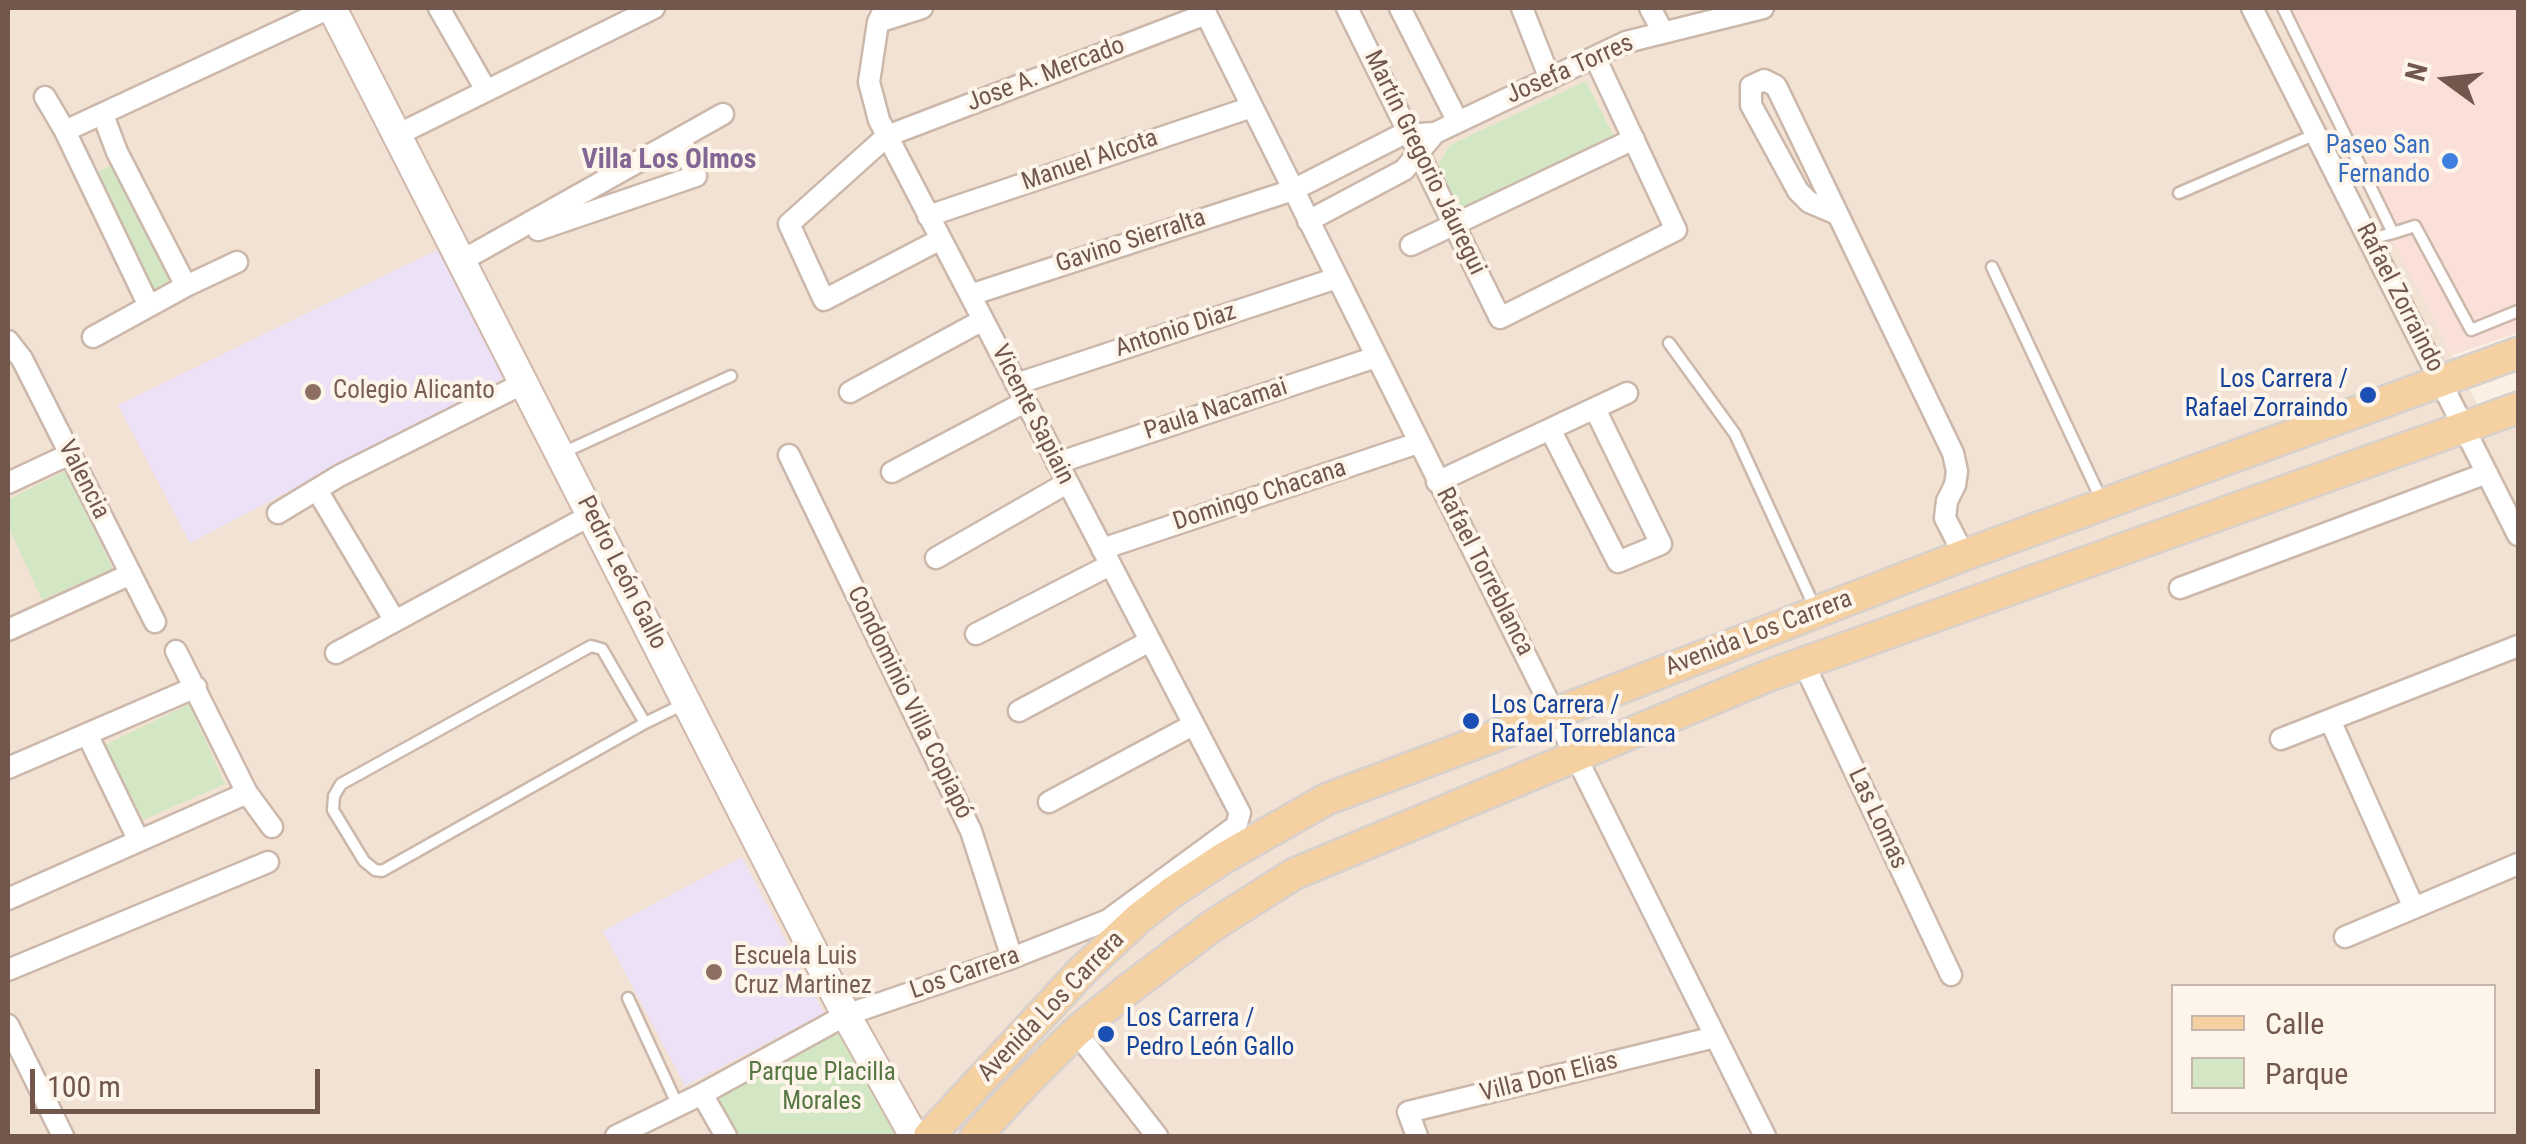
<!DOCTYPE html>
<meta charset="utf-8">
<style>
body{margin:0}
#map{position:relative;width:2526px;height:1144px;overflow:hidden;background:#faf0e4;font-family:"Roboto Condensed",sans-serif}
canvas{display:block}
.frame{position:absolute;inset:0;border:10px solid #71574c;pointer-events:none}
.legend{position:absolute;left:2171px;top:984px;width:325px;height:130px;box-sizing:border-box;background:#fef5ea;border:2px solid #c6b6ab;margin:0;padding:12px 18px;list-style:none;font-size:30px;color:#71574c}
.legend li{display:flex;align-items:center;gap:20px;height:50px}
.legend b{width:50px;border:2px solid #c6b6ab}
.north{position:absolute;left:2396px;top:30px;width:100px;height:100px;-webkit-text-stroke:8px #fef5ea;paint-order:stroke;rotate:285deg;font-size:28px;font-weight:700;line-height:40px;text-align:center;color:#71574c}
.north::after{content:'';display:block;margin:auto;width:35px;height:45px;background:#71574c;clip-path:polygon(50% 0,100% 100%,50% 72%,0 100%)}
.scale{position:absolute;left:30px;top:1069px;width:290px;height:45px;box-sizing:border-box;border:5px solid #71574c;border-top:0;padding-left:12px;font-size:30px;line-height:35px;white-space:nowrap;color:#71574c;-webkit-text-stroke:8px #fef5ea;paint-order:stroke}
</style>
<div id="map">
<canvas width="2526" height="1144"></canvas>
<div class="frame"></div>
<ul class="legend">
<li><b style="height:12px;background:#f5d0a1"></b>Calle</li>
<li><b style="height:28px;background:#d4e7c4"></b>Parque</li>
</ul>
<div class="north">N</div>
<div class="scale">100 m</div>
</div>
<script>
const c = document.querySelector('canvas').getContext('2d');
c.lineJoin = 'round';
function paint(path, color) { c.fillStyle = color; c.fill(path, 'evenodd'); }
function trace(path, color, width, dash) { c.strokeStyle = color; c.lineWidth = width; c.lineCap = dash ? 'butt' : 'round'; c.setLineDash(dash || []); c.stroke(path); }
function label(font, color, halo, rows, align = 'center') {
  c.font = font + ' "Roboto Condensed",sans-serif'; c.lineWidth = 8; c.setLineDash([]); c.textBaseline = 'middle'; c.strokeStyle = halo; c.fillStyle = color; for (const [text, x, y, turn = 0] of rows) {
    c.save(); c.translate(x, y); c.rotate((+turn || 0) * Math.PI / 180); c.textAlign = isNaN(turn) ? turn : align; if (halo) c.strokeText(text, 0, 0); c.fillText(text, 0, 0); c.restore();
  }
}
paint(new Path2D(`
 M8,8H2274L2477,404L2518,389V1136H8ZM2174,986H2494V1112H2174Z`), '#f2e2d3');
paint(new Path2D(`
 M2274,8H2518V333L2452,355Z`), '#fae0d9');
paint(new Path2D(`
 M441,248L505,378L190,543L118,405Z
 M742,857L824,1013L685,1086L603,931Z`), '#ede1f7');
paint(new Path2D(`
 M1586,81L1613,135L1460,211L1438,164L1450,145Z
 M114,164L172,281L152,291L95,173Z
 M65,471L113,569L42,600L8,526V500Z
 M189,704L225,784L143,820L105,745Z
 M840,1024L907,1136H732L709,1096Z`), '#d4e7c4');
const lane = new Path2D(`
 M2283,8L2393,233L2370,239
 M2179,193L2316,134
 M2393,233L2415,226L2471,330L2518,311
 M1992,267L2102,501
 M1669,343L1735,434L1815,608
 M560,454L731,376
 M645,723L602,649L591,646L341,784L334,796L333,810L364,861L375,870L382,871L645,723L686,703
 M628,998L678,1106`);
const street = new Path2D(`
 M439,8L486,90
 M1203,8L1765,1136
 M1347,8L1500,318L1676,230L1595,57
 M1400,8L1458,122
 M1522,8L1550,79
 M1650,8L1663,32
 M2252,8L2518,535
 M878,22L922,8
 M45,97L65,131L149,306
 M103,115L117,152L186,286
 M65,131L330,8
 M1435,133L1626,42L1763,8
 M397,135L654,8
 M1837,214L1809,202L1798,191L1751,105V86L1764,80L1776,86L1953,453L1957,471L1955,485L1947,501L1945,518L1964,555
 M928,216L1252,107
 M538,230L696,176L681,139
 M941,239L824,300L789,224L887,136L1206,14
 M1411,245L1634,139
 M461,261L723,114
 M970,295L1293,190L1401,135L1435,133L1404,170L1308,221
 M93,337L186,286L237,262
 M8,341L22,359L155,622
 M1016,384L1337,278
 M850,392L983,320
 M1551,431L1618,562L1661,544L1595,409
 M789,455L971,831L1012,958
 M1057,463L1376,357
 M892,472L1025,402
 M1437,482L1627,393
 M8,483L70,454
 M317,490L395,621
 M278,513L339,476L524,383
 M1102,549L1418,443
 M936,558L1067,483
 M2180,588L2487,473
 M8,630L131,574
 M976,634L1110,565
 M176,651L247,793L272,827
 M336,653L591,515
 M1804,664L1951,975
 M1019,711L1150,641
 M2330,720L2414,908
 M87,734L139,841
 M2281,739L2518,646
 M8,768L196,687
 M1049,802L1193,725
 M8,899L247,793
 M2345,937L2518,864
 M8,970L268,862
 M8,1025L63,1136
 M1076,1032L1157,1136
 M702,1094L726,1136
 M616,1136L702,1094L846,1015L1012,958L1108,920L1236,826L1240,813L879,120L869,82L878,22L885,8
 M1417,1136L1408,1112L1715,1037`);
const secondary = new Path2D(`
 M332,8L846,1015L914,1136`);
const primary = new Path2D(`
 M929,1136L1082,971L1140,917L1171,893L1225,857L1327,799L1556,713L1964,555L2518,353
 M976,1136L1026,1082L1076,1032L1126,991L1215,924L1294,874L1770,675L2518,408`);
trace(lane, '#cbb8ab', 15);
trace(street, '#cbb8ab', 25);
trace(secondary, '#d0b9ac', 32);
trace(primary, '#d7d0cd', 35);
trace(lane, '#fff', 10);
trace(street, '#fff', 20);
trace(secondary, '#fff', 28);
trace(primary, '#f5d0a1', 30);
for (const [x, y, r, color] of [
 [2450,161,10,"#3f7fe0"],
 [313,392,10,"#8d6e63"],
 [2368,395,10,"#1a4fb4"],
 [1471,721,10,"#1a4fb4"],
 [714,972,10,"#8d6e63"],
 [1106,1034,10,"#1a4fb4"]
]) { const dot = new Path2D(); dot.arc(x, y, r, 0, 2 * Math.PI); c.fillStyle = color; c.fill(dot); trace(dot, '#fef5ea', 4); }
label('25px', '#71574c', '#fef5ea', [
 ["Josefa Torres",1570,70,-24],
 ["Jose A. Mercado",1046,75,-21],
 ["Manuel Alcota",1090,161,-19],
 ["Martín Gregorio Jáuregui",1424,163,64],
 ["Gavino Sierralta",1131,242,-18],
 ["Rafael Zorraindo",2399,298,63],
 ["Antonio Diaz",1176,331,-18],
 ["Paula Nacamai",1216,410,-18],
 ["Vicente Sapiain",1032,415,63],
 ["Valencia",83,480,63],
 ["Domingo Chacana",1260,496,-18],
 ["Rafael Torreblanca",1484,572,63],
 ["Pedro León Gallo",621,573,63],
 ["Avenida Los Carrera",1759,634,-21],
 ["Condominio Villa Copiapó",909,703,64],
 ["Las Lomas",1877,819,65],
 ["Los Carrera",965,974,-19],
 ["Avenida Los Carrera",1052,1007,-46],
 ["Villa Don Elias",1549,1078,-14]
]);
label('25px', '#366cbe', '#fef5ea', [
 ["Paseo San",2430,147],
 ["Fernando",2430,176]
], 'right');
label('25px', '#164399', '#fef5ea', [
 ["Los Carrera /",2348,381,"right"],
 ["Rafael Zorraindo",2348,410,"right"],
 ["Los Carrera /",1491,707],
 ["Rafael Torreblanca",1491,736],
 ["Los Carrera /",1126,1020],
 ["Pedro León Gallo",1126,1049]
], 'left');
label('25px', '#785e54', '#fef5ea', [
 ["Colegio Alicanto",333,392],
 ["Escuela Luis",734,958],
 ["Cruz Martinez",734,987]
], 'left');
label('25px', '#567644', '#fef5ea', [
 ["Parque Placilla",822,1074],
 ["Morales",822,1103]
]);
label('bold 28px', '#826794', '#fef5ea', [
 ["Villa Los Olmos",669,161]
]);
</script>
